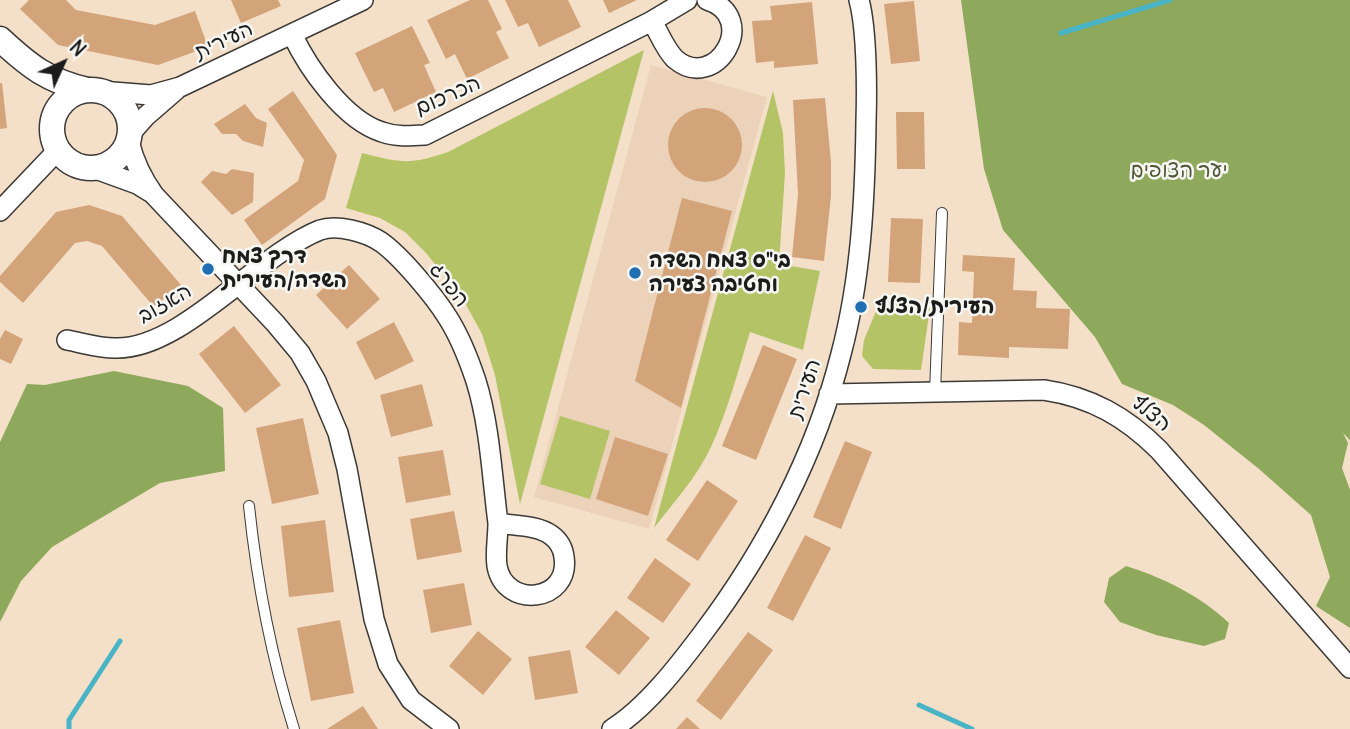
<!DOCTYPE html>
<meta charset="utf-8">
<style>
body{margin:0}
#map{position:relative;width:1350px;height:729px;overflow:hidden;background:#f4e0c8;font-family:Delius,sans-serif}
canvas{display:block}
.north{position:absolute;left:28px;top:28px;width:70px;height:70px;-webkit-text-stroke:5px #f6f6f2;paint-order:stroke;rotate:45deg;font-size:19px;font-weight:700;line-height:28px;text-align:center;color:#1c1c1c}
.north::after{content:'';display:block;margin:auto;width:24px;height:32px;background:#1c1c1c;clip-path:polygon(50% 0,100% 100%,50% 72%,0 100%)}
</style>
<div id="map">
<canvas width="1350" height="729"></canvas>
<div class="north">N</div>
</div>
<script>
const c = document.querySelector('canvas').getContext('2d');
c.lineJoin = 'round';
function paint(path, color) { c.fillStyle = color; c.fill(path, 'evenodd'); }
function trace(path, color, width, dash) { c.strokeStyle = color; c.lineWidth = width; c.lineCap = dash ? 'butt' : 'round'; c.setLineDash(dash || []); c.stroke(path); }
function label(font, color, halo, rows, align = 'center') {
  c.font = font + ' Delius,"Playpen Sans Hebrew",sans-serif'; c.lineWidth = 5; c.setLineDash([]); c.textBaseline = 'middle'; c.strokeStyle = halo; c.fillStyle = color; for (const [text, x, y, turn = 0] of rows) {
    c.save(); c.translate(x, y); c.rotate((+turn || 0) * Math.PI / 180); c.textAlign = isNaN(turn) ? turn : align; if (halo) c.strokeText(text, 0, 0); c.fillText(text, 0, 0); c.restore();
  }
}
paint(new Path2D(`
 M651,65L767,97L649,529L534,497Z`), '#ebd2b8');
paint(new Path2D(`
 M644,50L520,504L495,375L482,334L464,301L427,254L405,232L380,218L346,208L362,153C402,163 409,165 448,152Z
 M773,91L783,133L785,173L779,264L820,271L803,350L750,332C738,371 728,410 711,447C697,477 674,502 654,528Z
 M881,299L930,308L921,370L873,369L862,356L864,340Z
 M560,416L610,431L590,499L540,484Z`), '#b3c366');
paint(new Path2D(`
 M961,0H1350V440L1343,433L1348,443L1342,468L1350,490V628L1316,606L1330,577L1311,515L1259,469L1204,425L1173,405L1122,384L1095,337L1003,230L984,169Z
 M114,371L188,386L223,408L225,471L160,483L52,547L21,581L0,622V442L27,384L45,385Z
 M1126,566C1162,577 1201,596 1229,623L1225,639L1204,646L1156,635L1120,622L1104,602L1109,578Z`), '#8ea95b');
trace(new Path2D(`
 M1061,33L1170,0
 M919,705L972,729
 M69,729V720L120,641`), '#48b4c5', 5);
paint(new Path2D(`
 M29,0H66L76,10L155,25L195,11L208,47L158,65L58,45L20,9Z
 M231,0H278L281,6L241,23Z
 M470,0H488L502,29L496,32L509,58L467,79L455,54L446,59L427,20Z
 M505,0H568L581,27L539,47L528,23L518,27Z
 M603,0H637L609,13Z
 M914,1L920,61L891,64L884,4Z
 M812,2L818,64L774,68V61L756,63L752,21L772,20L770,6Z
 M412,26L430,63L424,65L436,92L394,112L383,88L374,92L355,53Z
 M0,83H2L7,128L0,129Z
 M293,91L337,155L325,199L262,245L244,220L298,181L304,160L268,109Z
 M825,98L831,162V196L824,261L792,257L798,194L793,100Z
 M245,104L256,118L267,123L263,147L243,141L236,134H222L214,124Z
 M668 145a37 37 0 1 1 74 0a37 37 0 1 1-74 0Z
 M896,112H924L925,169H897Z
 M232,169L254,173L253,202L232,215L201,182L212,171L226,174Z
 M682,198L732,211L681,408L635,381Z
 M89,205L122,216L181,285L154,307L102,246L87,241L75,243L23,303L0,282V276L56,212Z
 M891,218L923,219L920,283L888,282Z
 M963,255L1015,258L1013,290L1037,291L1036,308L1070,309L1068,349L1009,347V358L958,355L959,322L972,323L974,272L962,271Z
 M349,265L380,299L347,329L316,295Z
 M394,322L414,361L375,380L356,342Z
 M234,326L281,385L245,413L199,354Z
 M5,330L23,339L11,364L0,359V339Z
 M763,345L797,359L756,460L722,446Z
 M422,384L433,426L391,437L380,395Z
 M303,418L319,494L272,504L256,428Z
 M615,437L668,454L648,516L596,499Z
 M845,441L872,452L841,529L813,517Z
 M443,450L451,495L406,503L398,457Z
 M707,480L738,501L698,561L666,540Z
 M454,511L462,552L417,560L410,519Z
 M325,520L334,592L289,597L281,526Z
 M805,535L831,548L793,621L767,608Z
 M655,558L691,584L663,623L627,598Z
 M464,583L472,625L431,633L423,590Z
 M616,610L650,638L619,675L585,647Z
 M340,620L354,693L311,701L297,628Z
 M478,631L512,659L483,695L449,666Z
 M748,632L773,650L721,720L696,701Z
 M570,650L578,693L535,700L528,657Z
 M363,706L378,729H327Z
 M687,717L700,729H676Z`), '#d3a37a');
const service = new Path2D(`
 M935,392L942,213
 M249,506C257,582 271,656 294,729`);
const minor = new Path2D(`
 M652,21C659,33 665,49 675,59C716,94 761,17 707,0
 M292,34C308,68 344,120 382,132C396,137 410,136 425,135L652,21L687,0
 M100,91L151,95L180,87L363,0
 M130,134L146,116L176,90
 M129,141C134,162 141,177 154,195L275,323L300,353L316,381L338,433L347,469L374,619L388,664L411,700L449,729
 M93,168L137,184L150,192
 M0,211L58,150
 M67,340C83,343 99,348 115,348C182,350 257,255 320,230C337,224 366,232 381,242C401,256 435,297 448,318C460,337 469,360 476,381C490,426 492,477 498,523
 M829,394L1044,390C1091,397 1126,417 1159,450L1350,668
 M498,523C515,526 537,525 551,535C558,540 563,548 564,557C571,602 505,610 497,566C495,553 498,537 498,523Z
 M612,729C646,708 679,665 703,633C765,551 816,454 841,354C861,279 865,199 866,122C867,90 867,30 859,0`);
const tertiary = new Path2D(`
 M0,39C29,66 48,81 87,90
 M52 129a39 39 0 1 1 78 0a39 39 0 1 1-78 0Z`);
trace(service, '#3c3936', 12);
trace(minor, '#3c3936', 22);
trace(tertiary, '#3c3936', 27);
trace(service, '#fff', 10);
trace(minor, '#fff', 19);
trace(tertiary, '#fff', 24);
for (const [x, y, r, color] of [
 [208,269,7,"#1f6fb2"],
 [635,273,7,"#1f6fb2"],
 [861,307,7,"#1f6fb2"]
]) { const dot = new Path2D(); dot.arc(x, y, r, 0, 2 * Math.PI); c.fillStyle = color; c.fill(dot); trace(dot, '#f6f6f2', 2.5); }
label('21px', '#1c1c1c', '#f6f6f2', [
 ["העירית",224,41,-25],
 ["הכרכום",448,96,-24],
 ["הפרג",449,285,53],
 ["האזוב",165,304,-30],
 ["העירית",805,389,-71],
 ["הצלף",1151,414,39]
]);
label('21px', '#515636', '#f6f6f2', [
 ["יער הצופים",1179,171]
]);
label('bold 21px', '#1c1c1c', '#f6f6f2', [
 ["דרך צמח",222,257],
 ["השדה/העירית",222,281],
 ["בי\"ס צמח השדה",649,261],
 ["וחטיבה צעירה",649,285],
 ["העירית/הצלף",875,307]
], 'left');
</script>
